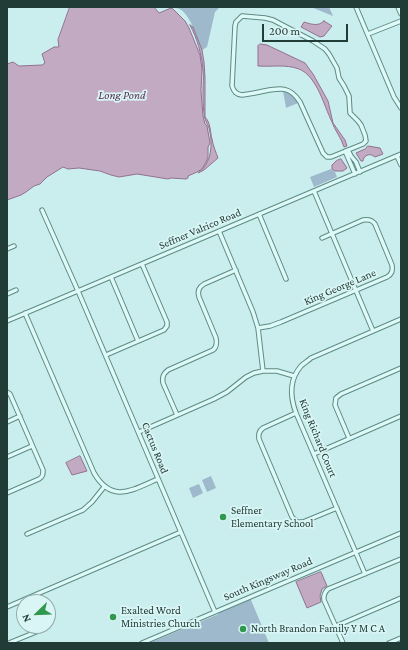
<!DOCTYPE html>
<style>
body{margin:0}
#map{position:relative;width:408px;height:650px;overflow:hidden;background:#caeeee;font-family:"Crimson Pro",serif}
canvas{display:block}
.frame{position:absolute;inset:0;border:8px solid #213c36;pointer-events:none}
.north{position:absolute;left:16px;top:594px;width:40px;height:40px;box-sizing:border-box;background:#daf5f5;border:1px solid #90aba9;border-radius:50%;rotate:247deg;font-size:11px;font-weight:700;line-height:16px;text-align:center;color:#213c36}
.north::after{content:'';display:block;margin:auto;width:14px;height:18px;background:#30984d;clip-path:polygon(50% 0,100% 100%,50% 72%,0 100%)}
.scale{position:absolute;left:262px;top:24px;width:86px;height:18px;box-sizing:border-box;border:2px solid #213c36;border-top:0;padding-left:5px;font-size:12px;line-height:14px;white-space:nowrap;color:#213c36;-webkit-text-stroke:3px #daf5f5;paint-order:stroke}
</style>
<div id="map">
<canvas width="408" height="650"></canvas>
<div class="frame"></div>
<div class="north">N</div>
<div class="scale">200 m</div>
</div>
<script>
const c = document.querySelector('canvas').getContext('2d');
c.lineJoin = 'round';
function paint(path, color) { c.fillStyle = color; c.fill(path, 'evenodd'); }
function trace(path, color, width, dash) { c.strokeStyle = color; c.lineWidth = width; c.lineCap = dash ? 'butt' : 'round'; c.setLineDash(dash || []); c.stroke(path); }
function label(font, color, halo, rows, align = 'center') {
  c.font = font + ' "Crimson Pro",serif'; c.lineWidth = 3.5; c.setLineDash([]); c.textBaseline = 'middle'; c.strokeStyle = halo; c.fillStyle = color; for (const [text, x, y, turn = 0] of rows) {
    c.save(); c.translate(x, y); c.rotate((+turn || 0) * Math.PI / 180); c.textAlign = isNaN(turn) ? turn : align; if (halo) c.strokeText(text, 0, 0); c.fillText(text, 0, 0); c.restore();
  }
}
paint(new Path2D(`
 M174,7H220L215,12L207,47L202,50C197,38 189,8 175,8Z
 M311,7H329L333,16Z
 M283,91C290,94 294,96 298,103L286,108Z
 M331,169L335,172L337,177L314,187L310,177Z
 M211,476L216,488L207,492L202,480Z
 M199,484L203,493L193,498L189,488Z
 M252,598L250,600H251L269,643H149L219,614L218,613L146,643Z`), '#9eb9cc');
const water = new Path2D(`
 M70,7H154L159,13L171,8L173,9L185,21L189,28L200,55L202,69L201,91L203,116L205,124L207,126L210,143L208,147V157L206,162L202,169L197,172L188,176V178L186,179L171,178L168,179L137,174L119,177L111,175L100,171L79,168L68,169L63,167L47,177L40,184L34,186L26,192L21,195L7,200V64L13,62L19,66L42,65L45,63L42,54L54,47H59L58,40Z
 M324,21L332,26L324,36L320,37L301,27L304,22C311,24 318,27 324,21Z
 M190,25L193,27L202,50L204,62L205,77V117C211,123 210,132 212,139C213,146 216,152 218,158L204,170L198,173C212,163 213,144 209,128C207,123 204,119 204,113C203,106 203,99 203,91C203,84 204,77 203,70C202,55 197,38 190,25Z
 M260,44L267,45L305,63L313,74L328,101L333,123L345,140L347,146L344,147C341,137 335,131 332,122C324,106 317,76 299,69C285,64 273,67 259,66H258V46Z
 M368,146L380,148L383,154L375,157L372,155C367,154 364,156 363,161H361L356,153L365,149Z
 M341,159L347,168L343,171H335L332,169V165L336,161Z
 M80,456L87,471L72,475L66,463Z
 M321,572L327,586L322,589L320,596L321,602L307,608L296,582Z`);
paint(water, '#c3aac3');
trace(water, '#917190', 1);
const minor = new Path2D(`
 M356,7L394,97L401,108
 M398,7L401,14
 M242,16L265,18L273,20L313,41L325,49L329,54L337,68L339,78L344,86L349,96L350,113L358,121L361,125L365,135L366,141L363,144L331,157H327L323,153L300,102C290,86 280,88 264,91C256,93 249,94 242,95C236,94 234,92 232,86L235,26L236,22Z
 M368,34L401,21
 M348,150L351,156L356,162L360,172
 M345,151L355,174
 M397,156L401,165
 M314,191L373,331
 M42,210L78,291L215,612
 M259,214L286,279
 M219,231L253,312L258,328L263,371
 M7,249L14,246
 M111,277L138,341
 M7,294L16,290
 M25,313L94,473C112,504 132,490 158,479
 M7,321L401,154
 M258,328L270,326L281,322L387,277C392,274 393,271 392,265L375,224C372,220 369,219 363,220L322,238
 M106,355L164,330L167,326V322L142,264
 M7,392L10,394L43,470C43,474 43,477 39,479L7,493
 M296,413L263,428C259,431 258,434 259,439L292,517L297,522H303L337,508
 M177,415L163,383C162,377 163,374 168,370L213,350C217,347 217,343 216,338L199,297C197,291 199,287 204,284L236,270
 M7,422L20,416
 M139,432L214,399L227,392L246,377L254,373L263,371H277L294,376
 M349,438L335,405L336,398L341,394L401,368
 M314,454L401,416
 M7,457L32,446
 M27,534L83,510L92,502L104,487
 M365,574L296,413C290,397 289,380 301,366C304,363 308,361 311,358L401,319
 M7,607L181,532
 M336,626L401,598
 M9,643L36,632
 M142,643L401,533
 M343,643L324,600C323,595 325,592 328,589L401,559
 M389,643L401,638`);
trace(minor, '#5e8b83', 5.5);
trace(minor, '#ddf9f8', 3.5);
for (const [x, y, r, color] of [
 [223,517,4,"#30984d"],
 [113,617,4,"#30984d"],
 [243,629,4,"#30984d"]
]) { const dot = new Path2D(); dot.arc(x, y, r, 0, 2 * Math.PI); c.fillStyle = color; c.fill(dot); trace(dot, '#daf5f5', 1.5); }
label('11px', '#213c36', '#daf5f5', [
 ["Seffner Valrico Road",200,229,-23],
 ["King George Lane",340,287,-23],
 ["King Richard Court",318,438,68],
 ["Cactus Road",155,448,68],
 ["South Kingsway Road",268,579,-23]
]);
label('11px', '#213c36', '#daf5f5', [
 ["Seffner",231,511],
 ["Elementary School",231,524],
 ["Exalted Word",121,611],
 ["Ministries Church",121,624],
 ["North Brandon Family Y M C A",251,629]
], 'left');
label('italic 12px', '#5b3151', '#daf5f5', [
 ["Long Pond",122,95]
]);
</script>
